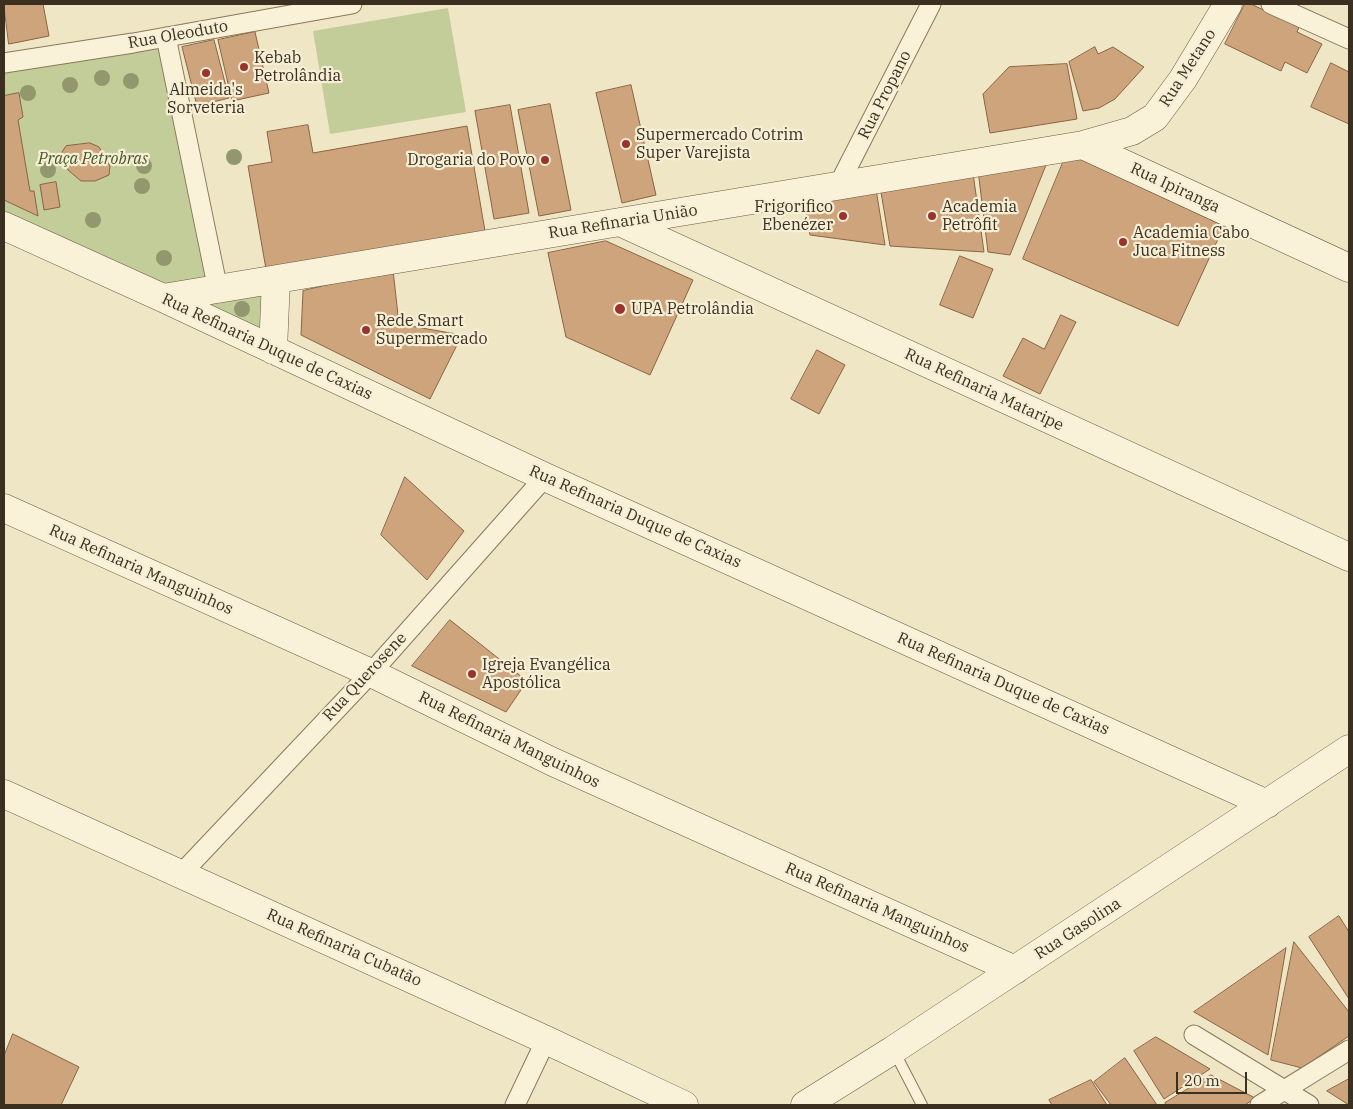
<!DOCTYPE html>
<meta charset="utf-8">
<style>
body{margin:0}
#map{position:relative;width:1353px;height:1109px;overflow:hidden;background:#efe6c6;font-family:"IBM Plex Serif",serif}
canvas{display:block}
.frame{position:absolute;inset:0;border:5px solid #3b2f1f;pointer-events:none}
.scale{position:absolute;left:1176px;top:1072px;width:71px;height:22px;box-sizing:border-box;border:2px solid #3b2f1f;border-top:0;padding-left:6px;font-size:15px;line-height:18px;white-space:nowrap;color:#3b2f1f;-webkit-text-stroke:4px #f6efd6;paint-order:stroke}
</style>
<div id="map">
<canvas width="1353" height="1109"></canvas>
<div class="frame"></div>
<div class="scale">20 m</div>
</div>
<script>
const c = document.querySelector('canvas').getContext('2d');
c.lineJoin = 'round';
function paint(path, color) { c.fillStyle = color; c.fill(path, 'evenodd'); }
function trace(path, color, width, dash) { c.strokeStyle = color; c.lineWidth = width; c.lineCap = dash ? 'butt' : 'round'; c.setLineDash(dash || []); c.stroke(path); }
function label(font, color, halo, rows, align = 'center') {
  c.font = font + ' "IBM Plex Serif",serif'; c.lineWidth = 4.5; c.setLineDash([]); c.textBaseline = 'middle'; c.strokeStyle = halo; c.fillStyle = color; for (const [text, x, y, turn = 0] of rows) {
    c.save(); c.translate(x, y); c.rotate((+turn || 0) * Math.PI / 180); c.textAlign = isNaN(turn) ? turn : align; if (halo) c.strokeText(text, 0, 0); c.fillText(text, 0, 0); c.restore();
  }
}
paint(new Path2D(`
 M448,8L466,112L330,134L313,31Z
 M163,43L205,277L156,287L4,215V69Z
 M263,293L260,334L209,303Z`), '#c3cd99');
const building = new Path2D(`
 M4,4H43L49,36L9,44Z
 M1245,4H1251L1299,27L1297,32L1322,44L1307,73L1285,62L1281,71L1225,44Z
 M255,32L269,93L232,101L218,40Z
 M214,40L229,98L197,106L182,47Z
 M1095,47L1098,54L1113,47L1144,67L1115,99L1099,108L1083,111L1069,62Z
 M1331,63L1349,72V124L1311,107Z
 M1067,64L1077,119L990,133L983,94L1009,67Z
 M631,85L656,195L622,203L596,93Z
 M19,93L23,117L18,120L30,191H34L38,216L4,200V96Z
 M550,104L571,210L539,216L518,110Z
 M510,105L529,213L494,219L475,111Z
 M308,125L313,153L467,126L485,231L266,269L248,166L272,162L267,132Z
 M90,143L99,147L110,166L109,175L95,181H81L68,170L62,152L66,146Z
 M1067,153L1224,226L1178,326L1023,259Z
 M1048,160L1010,255L988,252L978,170Z
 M973,173L984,252L890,246L880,186Z
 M56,182L60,207L44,210L40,185Z
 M875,183L885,245L810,235L803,196Z
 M606,241L693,280L650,375L566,337L548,253Z
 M960,256L993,269L973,318L940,305Z
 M393,270L399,324L462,335L430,399L301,335L303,291Z
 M1061,315L1076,322L1040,394L1003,376L1023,338L1044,349Z
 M817,350L845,365L819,414L791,399Z
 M405,477L464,531L427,580L381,535Z
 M450,620L527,681L506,712L412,666Z
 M1339,916L1349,932V999L1309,937Z
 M1294,942L1349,1012V1036L1302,1068L1271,1060Z
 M1286,948L1268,1055L1194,1012Z
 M13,1034L79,1067L61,1105H4V1056Z
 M1156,1037L1210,1069L1164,1099L1134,1051Z
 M1125,1058L1157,1105H1111L1094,1082Z
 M1211,1075L1255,1098L1245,1105H1166L1165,1103Z
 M1349,1079V1105L1327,1091Z
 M1091,1080L1107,1105H1052L1049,1100Z`);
paint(building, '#cda47c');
trace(building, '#8a6441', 1);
const lane = new Path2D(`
 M894,1051L922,1105`);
const street = new Path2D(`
 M1271,4L1349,39
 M166,37L218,290
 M4,63L133,43L352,4
 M838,186L931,4
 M181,874L371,673L545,477
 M1194,1035L1309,1105
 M515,1105L546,1040
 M1260,1105L1349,1050`);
const secondary = new Path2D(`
 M1083,145L1349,268
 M620,222L1349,557
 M4,226L163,298L545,477L1267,804
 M163,298L1083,145L1132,131L1155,117L1183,79L1228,4
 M273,350L276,280
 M4,508L371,673L553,762L1015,970
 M4,794L546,1040L684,1105
 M805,1105L893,1050L1349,749`);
trace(lane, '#8a785b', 12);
trace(street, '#8a785b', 21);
trace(secondary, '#6c593e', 29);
trace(lane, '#f9f2d9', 10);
trace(street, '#f9f2d9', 19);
trace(secondary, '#f9f2d9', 28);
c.fillStyle = '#93976e';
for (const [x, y] of [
 [102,78],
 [131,81],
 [70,85],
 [28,93],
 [234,157],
 [144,166],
 [48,170],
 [142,186],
 [93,220],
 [164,258],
 [242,309]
]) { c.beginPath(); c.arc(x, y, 8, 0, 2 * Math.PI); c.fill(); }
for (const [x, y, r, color] of [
 [244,67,5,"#9a332b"],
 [206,73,5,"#9a332b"],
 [626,144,5,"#9a332b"],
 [545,160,5,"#9a332b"],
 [843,216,5,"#9a332b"],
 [932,216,5,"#9a332b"],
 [1123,242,5,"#9a332b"],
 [620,309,6,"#9a332b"],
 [366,330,5,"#9a332b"],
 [472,674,5,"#9a332b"]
]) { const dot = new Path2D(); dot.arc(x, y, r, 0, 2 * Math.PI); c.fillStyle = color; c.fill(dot); trace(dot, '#f6efd6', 2); }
label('16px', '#3b2f1f', '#f6efd6', [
 ["Rua Oleoduto",178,35,-10],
 ["Rua Metano",1188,68,-57],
 ["Rua Propano",885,95,-63],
 ["Rua Ipiranga",1175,188,25],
 ["Rua Refinaria União",623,222,-9],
 ["Rua Refinaria Duque de Caxias",267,347,25],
 ["Rua Refinaria Mataripe",984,390,25],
 ["Rua Refinaria Duque de Caxias",635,517,24],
 ["Rua Refinaria Manguinhos",141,570,24],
 ["Rua Querosene",365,677,-47],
 ["Rua Refinaria Duque de Caxias",1003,684,24],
 ["Rua Refinaria Manguinhos",509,740,26],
 ["Rua Refinaria Manguinhos",877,908,24],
 ["Rua Gasolina",1078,929,-33],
 ["Rua Refinaria Cubatão",344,948,24]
]);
label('16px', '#3b2f1f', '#f6efd6', [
 ["Kebab",254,58],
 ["Petrolândia",254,76],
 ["Almeida's",206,90,"center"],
 ["Sorveteria",206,108,"center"],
 ["Supermercado Cotrim",636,135],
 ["Super Varejista",636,153],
 ["Drogaria do Povo",535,160,"right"],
 ["Frigorifico",833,207,"right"],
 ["Ebenézer",833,225,"right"],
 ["Academia",942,207],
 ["Petrôfit",942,225],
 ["Academia Cabo",1133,233],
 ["Juca Fitness",1133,251],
 ["UPA Petrolândia",631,309],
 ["Rede Smart",376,321],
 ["Supermercado",376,339],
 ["Igreja Evangélica",482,665],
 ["Apostólica",482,683]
], 'left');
label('italic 16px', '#475726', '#f6efd6', [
 ["Praça Petrobras",93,159]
]);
</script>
